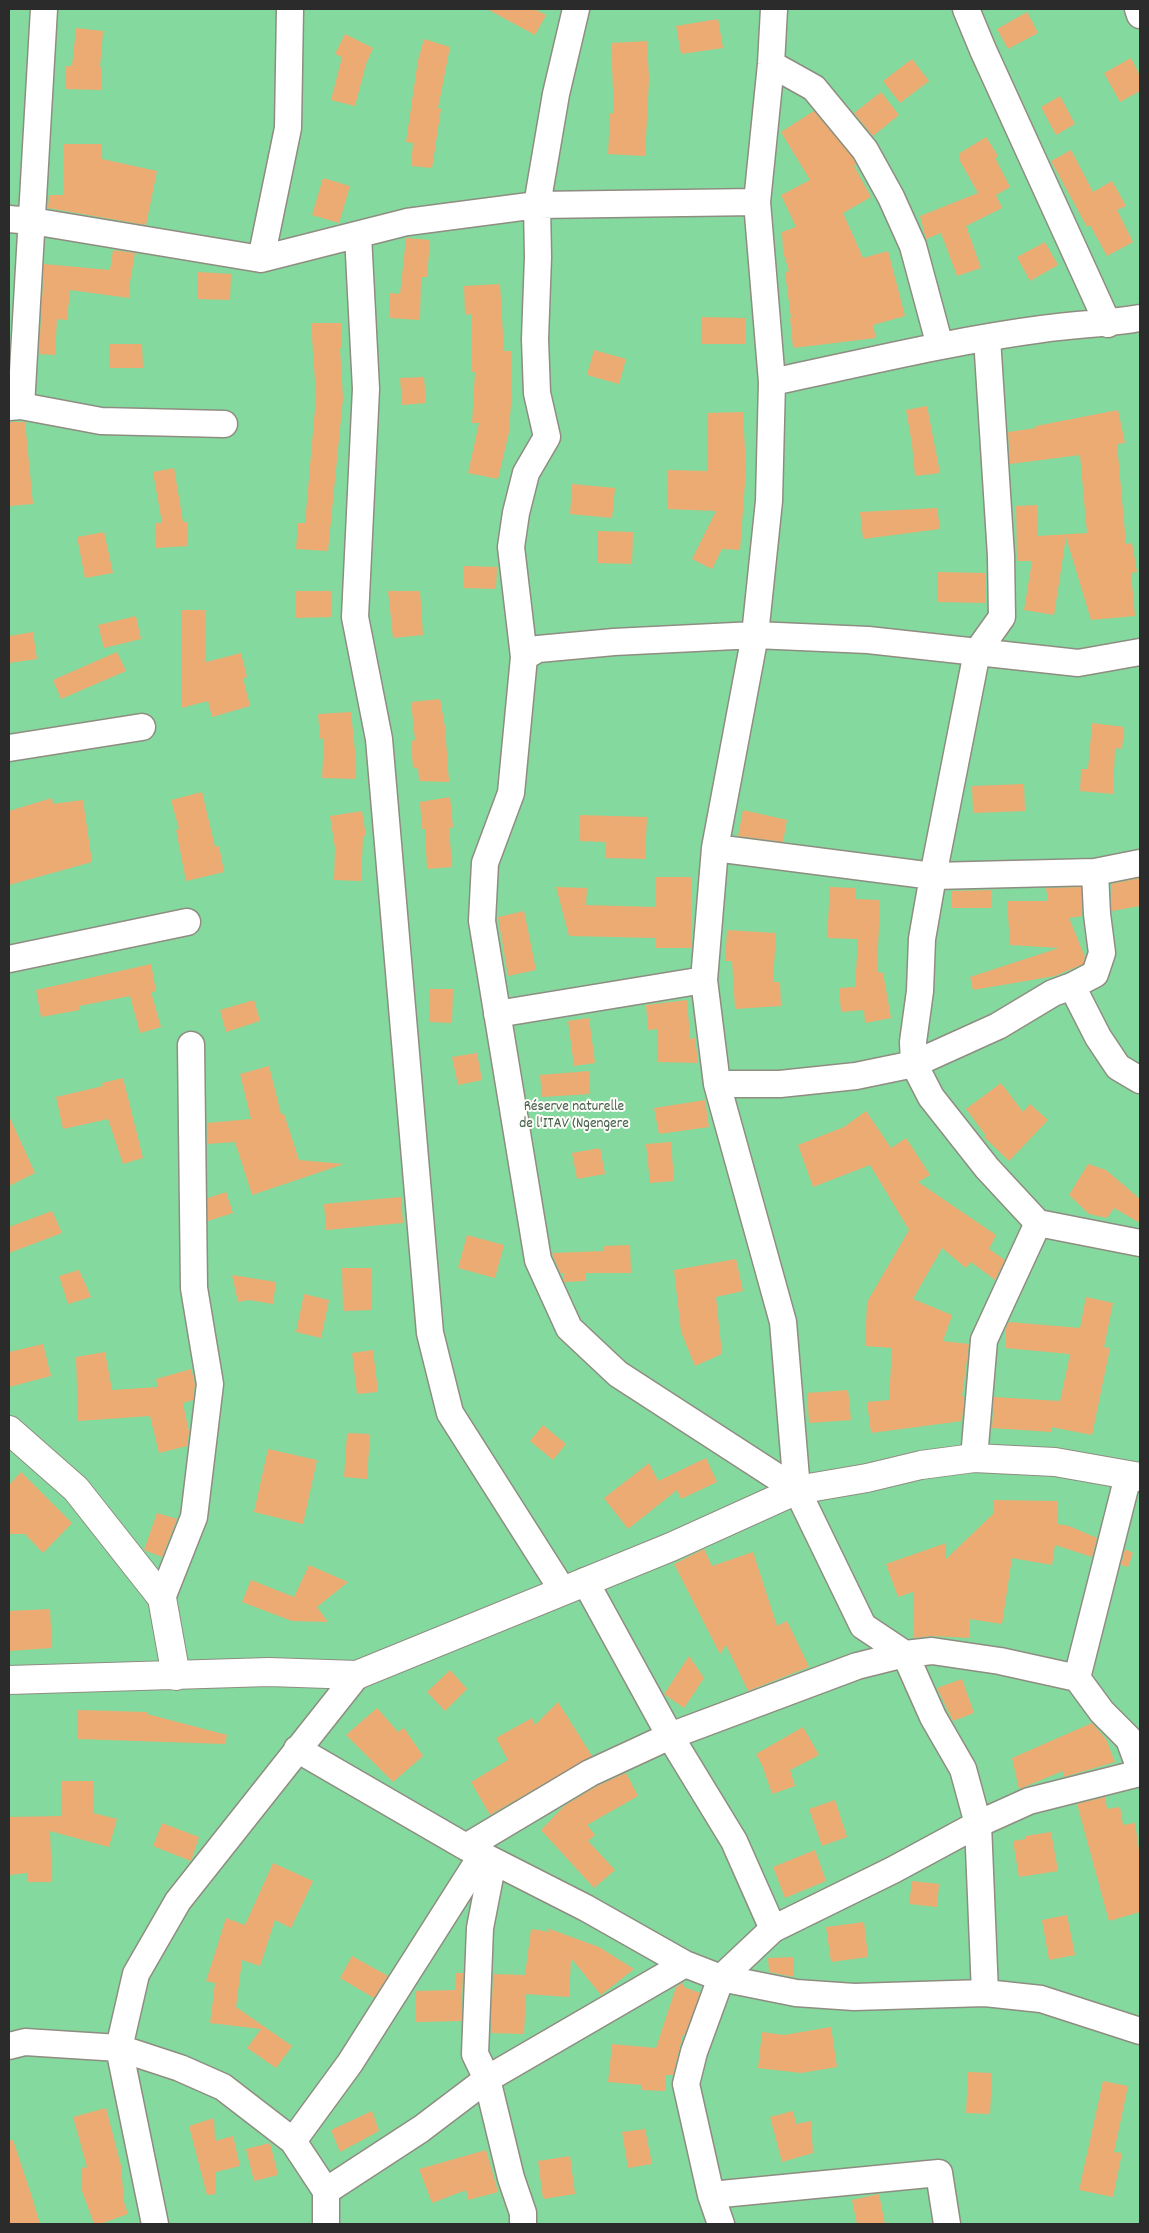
<!DOCTYPE html>
<meta charset="utf-8">
<style>
body{margin:0}
#map{position:relative;width:1149px;height:2233px;overflow:hidden;background:#f3edd7;font-family:Dekko,sans-serif}
canvas{display:block}
.frame{position:absolute;inset:0;border:10px solid #2b2b2b;pointer-events:none}
</style>
<div id="map">
<canvas width="1149" height="2233"></canvas>
<div class="frame"></div>
</div>
<script>
const c = document.querySelector('canvas').getContext('2d');
c.lineJoin = 'round';
function paint(path, color) { c.fillStyle = color; c.fill(path, 'evenodd'); }
function trace(path, color, width, dash) { c.strokeStyle = color; c.lineWidth = width; c.lineCap = dash ? 'butt' : 'round'; c.setLineDash(dash || []); c.stroke(path); }
function label(font, color, halo, rows, align = 'center') {
  c.font = font + ' Dekko,sans-serif'; c.lineWidth = 4; c.setLineDash([]); c.textBaseline = 'middle'; c.strokeStyle = halo; c.fillStyle = color; for (const [text, x, y, turn = 0] of rows) {
    c.save(); c.translate(x, y); c.rotate((+turn || 0) * Math.PI / 180); c.textAlign = isNaN(turn) ? turn : align; if (halo) c.strokeText(text, 0, 0); c.fillText(text, 0, 0); c.restore();
  }
}
paint(new Path2D(`
 M9,9H1140V2224H9Z`), '#84da9e');
paint(new Path2D(`
 M487,9H534L546,15L535,35Z
 M1027,12L1038,33L1008,49L997,29Z
 M718,19L723,48L681,54L676,26Z
 M76,28L103,31L100,67H102L101,90L65,89L66,66H72Z
 M345,34L373,48L366,64L355,106L331,100L342,57L335,54Z
 M424,39L450,47L438,108L441,109L432,168L411,166L413,143L406,142L418,60Z
 M647,41L649,79L645,156L608,154L610,113L614,114L611,43Z
 M1131,58L1140,76V91L1120,102L1104,73Z
 M912,59L929,81L900,103L883,81Z
 M881,92L899,115L873,136L854,113Z
 M1060,96L1075,124L1056,135L1041,107Z
 M814,111L853,158L856,164L854,166L871,197L843,213L863,258L888,251L905,316L873,325L876,338L793,348L790,318H791L785,272L789,271L783,252L782,232L796,227L781,195L810,180L781,132Z
 M986,137L998,156L995,158L1010,187L996,195L1002,208L966,226L981,268L957,276L941,233L926,239L920,216L978,193L960,161V153Z
 M63,144H102V159L157,171L146,225L48,208L49,195H63Z
 M1071,150L1093,192L1112,181L1126,206L1117,210L1133,242L1107,256L1090,225L1087,227L1051,161Z
 M323,178L350,186L339,223L312,215Z
 M406,238L430,240L427,277H421L420,320L389,318L390,293L400,294Z
 M1045,242L1058,265L1030,281L1017,257Z
 M113,250L135,253L130,282L129,298L70,290L67,320L57,319L55,355L39,354L44,264L110,270Z
 M198,272L231,274L230,300L197,299Z
 M500,284L504,351H511V403L509,432L498,479L468,473L479,423H472L475,372H471V314L465,315L464,286Z
 M702,317L745,318V344H702Z
 M311,323H341L342,348H340L343,398L328,551L296,549L298,523H305L316,397Z
 M110,344H142L143,368H110Z
 M594,350L626,359L619,384L587,375Z
 M424,377L426,403L402,405L400,378Z
 M927,406L940,473L915,476L912,444L906,410Z
 M1118,410L1125,443L1117,444L1126,544L1132,543L1137,572L1131,573L1135,616L1091,620L1066,537L1054,615L1024,610L1032,561H1017L1016,506L1037,505L1038,536L1087,533L1080,455L1010,464L1008,432L1036,428V426Z
 M743,412L746,469L740,550L722,549L712,569L692,559L716,511L667,509L668,470L707,471V413Z
 M9,422H25L33,504L9,506Z
 M174,468L183,522H187L188,546L156,548L155,523H162L153,472Z
 M572,484L615,488L612,518L570,514Z
 M937,508L940,529L863,539L860,512Z
 M598,531L633,532L632,564L597,563Z
 M104,532L113,573L85,578L77,537Z
 M464,566L497,567L496,589L463,588Z
 M938,572L985,573V603L937,602Z
 M295,591H332V617L295,618Z
 M388,591H420L423,635L393,638Z
 M181,610H206V662L241,653L247,677L243,678L250,706L212,717L208,701L181,708Z
 M136,616L141,639L104,648L98,625Z
 M33,632L37,659L9,663V636Z
 M117,652L126,671L61,699L53,680Z
 M440,699L445,727L449,782L419,781L418,768H413L411,741L415,740L411,702Z
 M351,712L355,751V779L322,778L324,738L320,739L318,714Z
 M1092,723L1124,727L1122,749L1115,748L1113,794L1080,791L1081,769H1088Z
 M1024,784L1025,811L973,813L972,786Z
 M202,792L215,847L219,846L224,872L186,881L176,830L179,829L171,800Z
 M450,797L453,827L449,828L452,867L427,869L425,829H422L420,802Z
 M52,798L53,804L83,800L92,862L9,885V811Z
 M743,810L787,820L783,842L738,836Z
 M362,811L366,836H363L361,881L334,880L335,848L330,816Z
 M580,815L647,817L645,859L605,858V842L579,841Z
 M655,877H691L692,948H655V938L569,936L556,887L587,888L586,905L655,907Z
 M1140,878V906L1112,911L1111,884Z
 M830,887L855,888V899L880,900L877,972L883,973L891,1018L865,1023L864,1010L841,1012L839,988L855,987L858,939L827,938Z
 M1081,887L1082,916L1069,918L1085,957L1083,964L1055,976L973,990L970,977L1059,948L1010,945L1007,901H1048L1046,888Z
 M991,890V908H952L951,891Z
 M524,911L536,970L508,976L498,917Z
 M727,930L776,933L773,982H780L781,1006L735,1009L732,961H725Z
 M151,964L156,991L151,992L161,1027L140,1033L130,996L79,1006L80,1010L41,1017L36,990Z
 M430,989H453L452,1023L429,1022Z
 M254,1000L260,1021L226,1032L220,1010Z
 M687,1000L690,1039L695,1038L698,1063L657,1062L658,1029L648,1030L646,1005Z
 M589,1018L595,1063L574,1066L568,1021Z
 M477,1053L482,1080L458,1085L452,1057Z
 M269,1066L281,1114H284L299,1160L344,1164L252,1195L235,1142L207,1144V1123L251,1119L240,1074Z
 M589,1071L590,1094L542,1097L540,1075Z
 M123,1078L143,1158L123,1164L108,1119L63,1129L56,1097L103,1086L102,1083Z
 M1001,1083L1023,1112L1030,1104L1048,1120L1009,1161L984,1137L986,1136L966,1109Z
 M705,1100L709,1127L659,1134L654,1108Z
 M866,1111L891,1148L906,1138L930,1175L918,1182L996,1235L989,1249L1005,1260L995,1280L971,1262L966,1268L942,1248L913,1299L952,1315L943,1341L969,1344L962,1396H964L962,1421L871,1433L867,1402L889,1400L892,1348L865,1346L867,1302L909,1230L870,1165L813,1187L798,1145L844,1127Z
 M9,1116L35,1173L9,1186Z
 M671,1142L674,1181L650,1183L646,1144Z
 M600,1148L605,1174L577,1179L572,1153Z
 M1088,1164L1106,1170L1140,1199V1223L1114,1208L1107,1218L1089,1214L1069,1195Z
 M226,1192L233,1213L208,1221V1198Z
 M401,1197L403,1223L326,1230L324,1204Z
 M52,1211L62,1233L9,1253V1227Z
 M467,1235L504,1245L495,1278L458,1268Z
 M630,1245L631,1273H585V1281L564,1282V1273H560L552,1253L603,1251V1246Z
 M736,1259L743,1291L716,1297L722,1354L695,1366L681,1332L674,1270Z
 M342,1268H371L372,1310L343,1311Z
 M79,1270L91,1297L68,1304L59,1276Z
 M232,1275L276,1282L273,1304L249,1300L238,1302Z
 M304,1294L329,1300L321,1338L296,1332Z
 M1086,1297L1113,1303L1104,1347L1110,1348L1092,1435L1051,1427V1432L992,1428L994,1397L1060,1401L1070,1354L1005,1348L1006,1328L1009,1322L1080,1328Z
 M43,1344L51,1376L9,1387V1352Z
 M373,1350L378,1392L357,1394L352,1353Z
 M105,1352L112,1390L158,1387L156,1379L191,1369L195,1384L193,1400L183,1403L189,1432L187,1446L159,1453L150,1416L78,1421L76,1357Z
 M848,1390L851,1420L809,1423L807,1393Z
 M543,1425L566,1444L553,1460L530,1441Z
 M347,1433L370,1434L367,1479L344,1477Z
 M268,1449L317,1460L303,1524L254,1512Z
 M706,1458L717,1482L681,1499L677,1490L628,1529L604,1498L649,1463L658,1481Z
 M21,1472L72,1523L43,1553L25,1534H9V1485Z
 M994,1500L1057,1501L1058,1524L1069,1526L1097,1538L1092,1557L1055,1545L1052,1565L1012,1558L1002,1624L969,1619V1638L931,1636L914,1638L913,1592L898,1597L886,1564L946,1543V1559L994,1513Z
 M157,1513L177,1519L162,1557L144,1550Z
 M704,1549L712,1566L753,1552L777,1626L787,1621L809,1667L748,1691L726,1645L720,1654L674,1564Z
 M1125,1549L1133,1553L1128,1567L1121,1565Z
 M309,1565L348,1582L317,1607L328,1622L292,1621L242,1602L251,1580L294,1597Z
 M50,1609L52,1648L9,1651V1611Z
 M689,1656L704,1678L684,1708L664,1694Z
 M450,1670L467,1689L445,1711L427,1692Z
 M962,1679L974,1713L953,1721L937,1688Z
 M558,1702L592,1756L490,1815L471,1782L508,1760L496,1738L532,1718L535,1725Z
 M377,1708L398,1732L404,1728L423,1756L393,1782L346,1735Z
 M78,1710L147,1712V1714L227,1735L225,1744L78,1739Z
 M1092,1723L1106,1739L1115,1762L1064,1777L1063,1771L1019,1789L1012,1758Z
 M803,1727L819,1755L790,1770L795,1786L772,1794L762,1765L756,1754Z
 M626,1773L638,1796L587,1825L595,1835L588,1841L615,1870L594,1888L541,1830L564,1806L597,1786Z
 M62,1781H93V1813L117,1819L109,1847L50,1831L52,1882H27V1873L9,1875V1817L61,1816Z
 M1105,1797L1107,1809L1120,1807L1123,1825L1135,1823L1140,1857V1912L1109,1921L1077,1804Z
 M835,1800L847,1837L822,1846L809,1809Z
 M162,1823L199,1837L191,1861L153,1846Z
 M1051,1832L1058,1871L1019,1877L1013,1841L1025,1839V1836Z
 M815,1850L826,1881L785,1898L773,1867Z
 M273,1863L313,1881L291,1928L275,1920L260,1966L242,1960L236,2007L292,2046L276,2068L247,2048L261,2029L210,2023L215,1983L206,1981L226,1918L245,1925Z
 M912,1881L939,1884L937,1907L909,1904Z
 M1067,1915L1075,1955L1049,1960L1042,1920Z
 M864,1922L868,1957L831,1962L826,1927Z
 M547,1928L599,1947L634,1969L601,1995L571,1958L569,1997L526,1994L524,2034L491,2033L493,1974L525,1975L531,1929L550,1932Z
 M352,1956L388,1976L374,1998L340,1978Z
 M794,1957V1977L769,1972L768,1958Z
 M455,1973H463L461,2021L416,2022L415,1991L455,1990Z
 M684,1982V1987L700,1993L685,2034H683L673,2075H666L665,2091L642,2090V2085L608,2082L612,2044L656,2048L676,1987Z
 M831,2027L837,2067L801,2073L758,2068L762,2032L784,2035Z
 M968,2072L992,2073L990,2114L966,2113Z
 M1103,2081L1128,2086L1114,2152L1122,2153L1113,2197L1079,2190Z
 M106,2108L121,2166L124,2202L128,2214L100,2224H94L82,2191L81,2168L87,2167L73,2117Z
 M372,2111L379,2131L340,2152L331,2130Z
 M793,2111L796,2124L811,2121L813,2153L782,2162L770,2117Z
 M214,2118L215,2141L233,2136L240,2166L216,2172V2194L207,2195L189,2126Z
 M645,2129L652,2164L628,2168L622,2132Z
 M13,2140L31,2194L40,2224H9V2141Z
 M270,2143L278,2175L254,2181L246,2149Z
 M486,2150L498,2192L468,2200L466,2190L432,2203L419,2169Z
 M570,2156L575,2194L543,2199L538,2161Z
 M879,2194L885,2224H857L852,2200Z`), '#ecab72');
const minor = new Path2D(`
 M576,9L556,94L537,205L538,257L535,339L537,393L547,437L526,473L516,513L511,547L524,657L538,649L614,642L755,635L868,640L1078,663L1140,652
 M774,9L771,64L757,202L772,382L769,501L755,635L715,848L704,980L717,1084L783,1322L797,1490L863,1626L905,1654L933,1717L963,1769L978,1824L985,1993
 M966,9L983,50L1108,324
 M1138,9L1140,15
 M771,64L814,88L865,150L891,197L913,246L940,346
 M9,219L32,221L261,259L407,222L537,205L757,202
 M358,235L366,389L355,617L379,739L430,1333L450,1413L563,1591
 M261,259L288,128L290,9
 M987,338L1001,556L1002,617L977,652L933,876L922,939L920,991L913,1042L914,1064L931,1097L987,1168L1038,1223L1140,1243
 M772,382C862,363 951,341 1042,329C1075,324 1107,324 1140,318
 M21,406L44,9
 M9,407L21,406L101,421L224,424
 M524,657L511,793L485,863L482,921L538,1260L569,1328L618,1374L797,1490
 M9,748L142,727
 M715,848L933,876L1095,872L1140,863
 M1095,872L1097,914L1102,953L1095,974L1072,986L1098,1037L1118,1067L1140,1080
 M9,959L187,922
 M497,1014L704,980
 M717,1084H780L856,1076L914,1064L998,1026L1053,993L1072,986
 M974,1458L984,1340L1038,1223
 M585,1581L670,1736L734,1841L773,1929
 M162,1598L194,1517L210,1384L194,1288L191,1045
 M1077,1678L1128,1476
 M297,1749L466,1847L586,1908L685,1964L721,1978L796,1993L854,1997L985,1993L1041,1999L1140,2031
 M466,1847L590,1773L670,1736L857,1666L905,1654L932,1651L1000,1661L1077,1678L1102,1712L1129,1739L1140,1769
 M493,1861L480,1928L475,2054L487,2079L511,2178L523,2213V2224
 M9,2046L25,2042L119,2048L180,2068L223,2087L293,2141L326,2191V2224
 M293,2141L350,2063L482,1855
 M326,2191L421,2129L487,2079L685,1964
 M711,2195L939,2173L947,2224
 M155,2224L119,2048L136,1974L178,1901L357,1675
 M721,2224L711,2195L686,2084L694,2052L721,1978L773,1929L893,1870L978,1824L1029,1801L1140,1773`);
const tertiary = new Path2D(`
 M9,1430L76,1489L162,1598L176,1676
 M9,1680L269,1672L357,1675L671,1547L797,1490L867,1478L921,1465L974,1458L1055,1462L1140,1477`);
trace(minor, '#8f8c81', 29);
trace(tertiary, '#8f8c81', 30);
trace(minor, '#fff', 26);
trace(tertiary, '#fff', 28);
label('15px', '#46604e', '#fdfcf7', [
 ["Réserve naturelle",574,1108],
 ["de l'ITAV (Ngengere",574,1125]
]);
</script>
